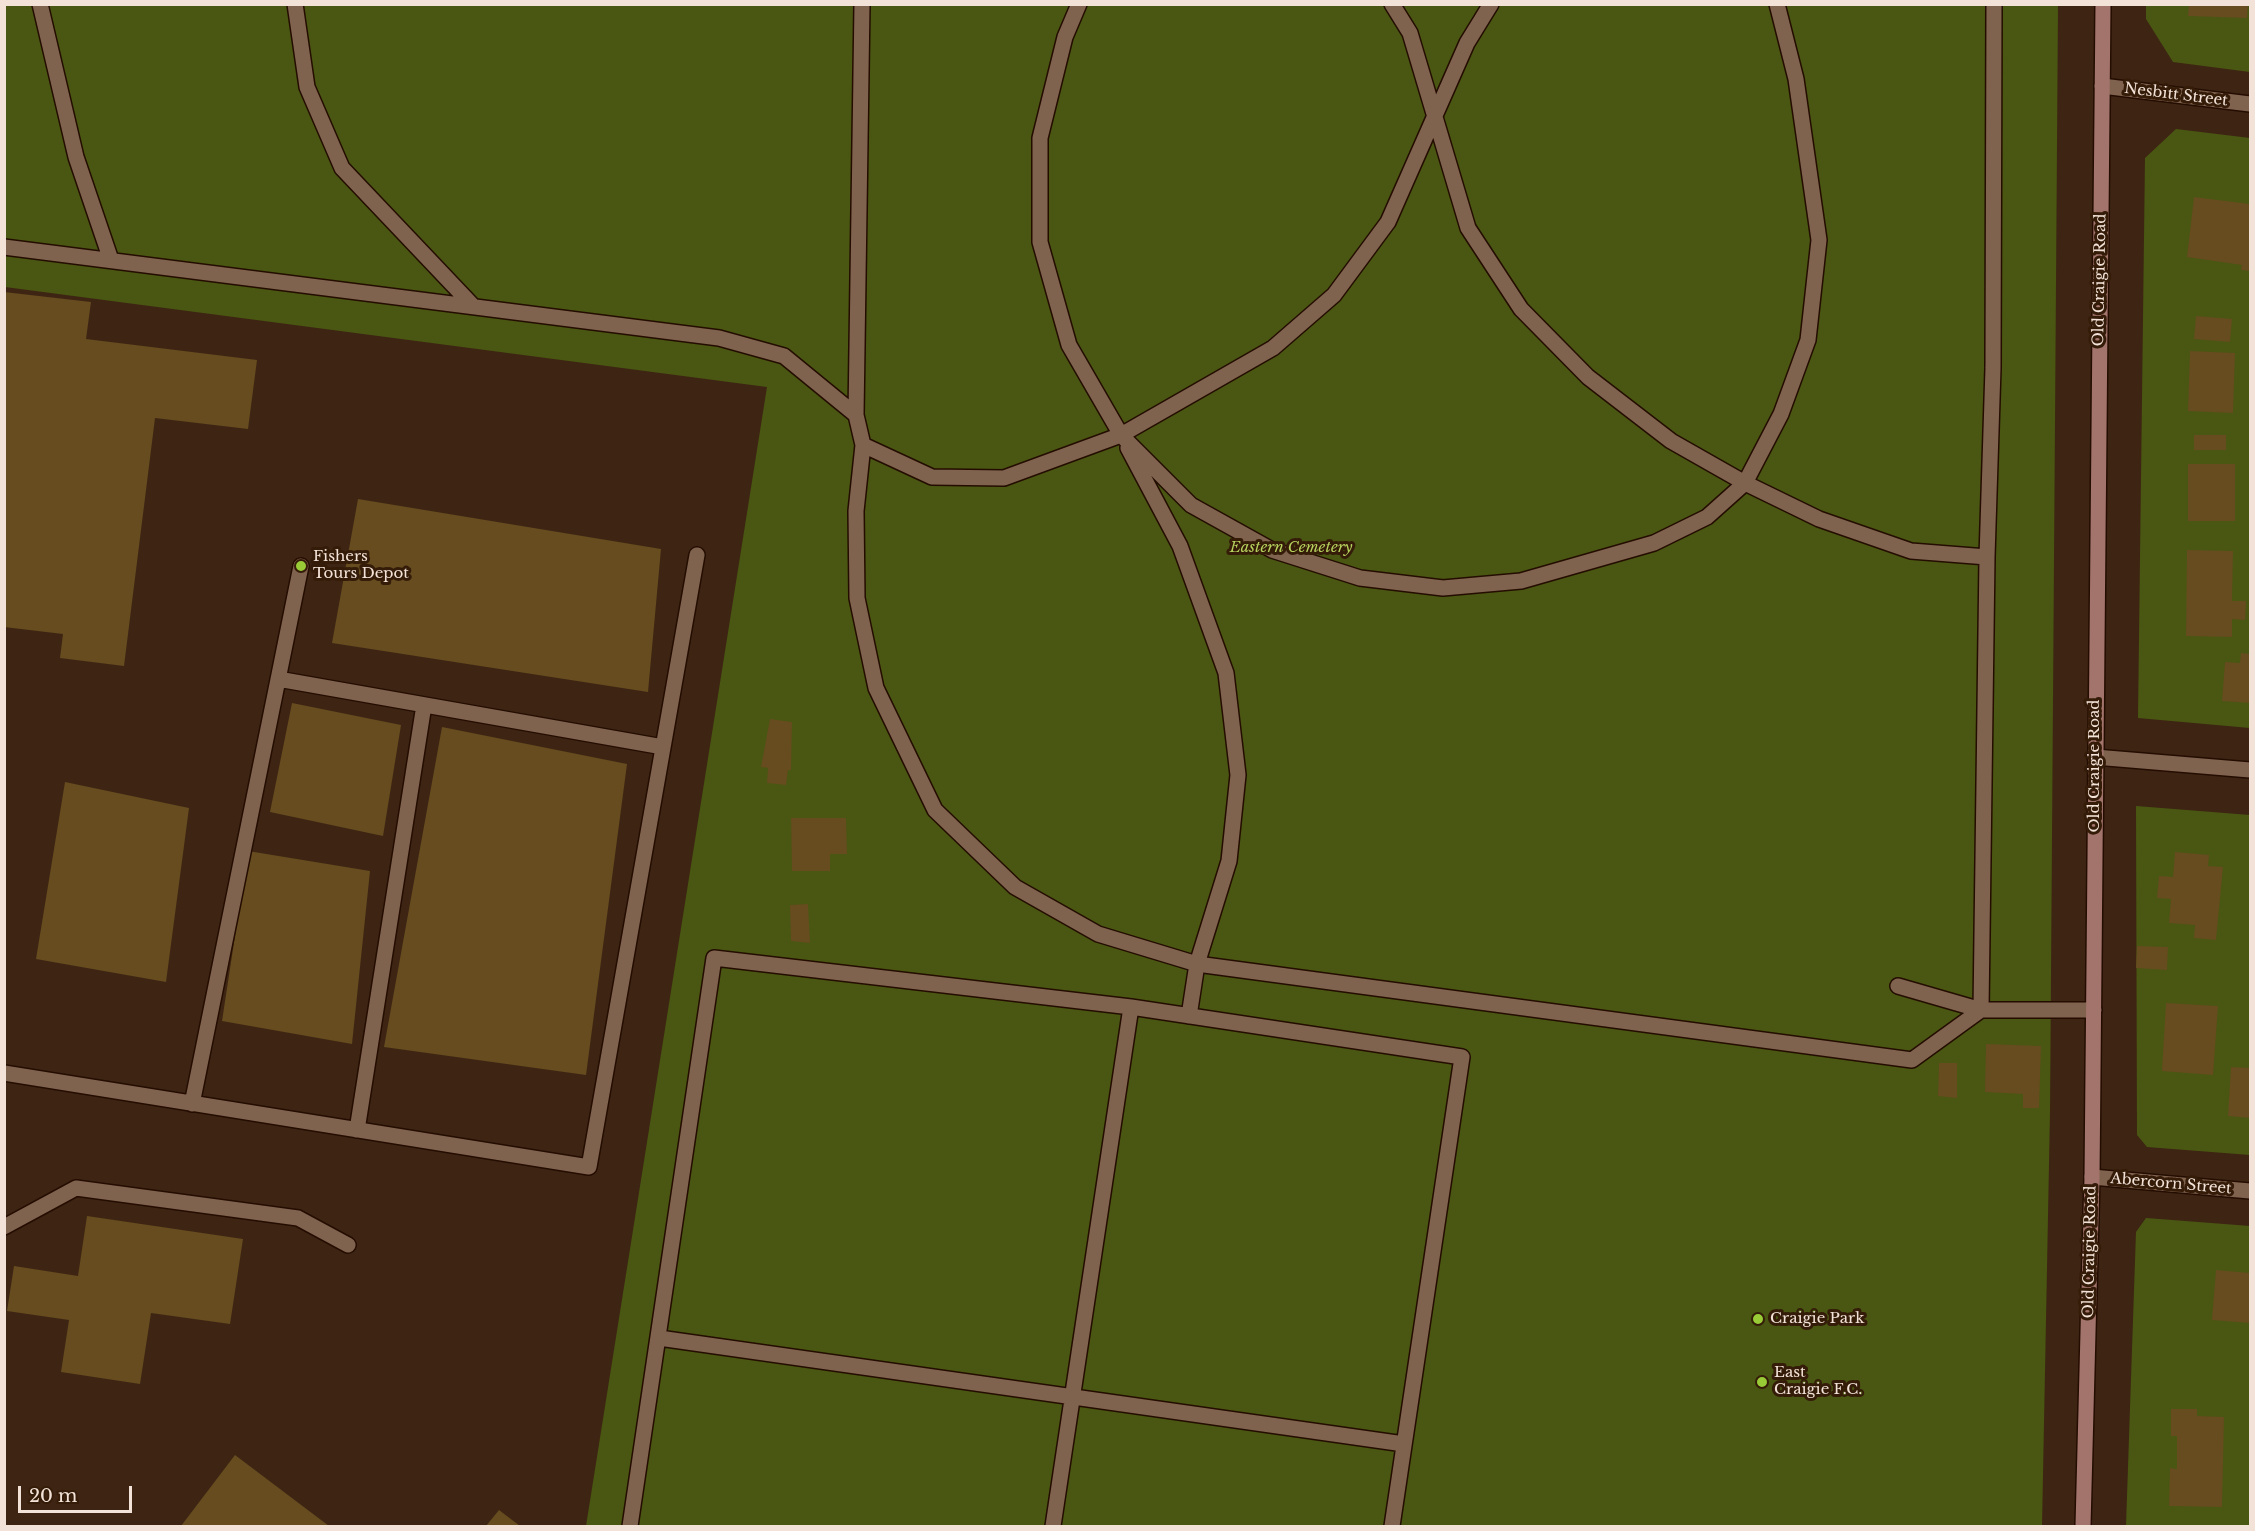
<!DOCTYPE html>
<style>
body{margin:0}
#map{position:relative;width:2255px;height:1531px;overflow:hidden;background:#3e2513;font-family:"Libre Baskerville",serif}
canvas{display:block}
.frame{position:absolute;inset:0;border:6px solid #f3e2d7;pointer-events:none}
.scale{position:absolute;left:18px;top:1486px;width:114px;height:27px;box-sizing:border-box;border:3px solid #f3e2d7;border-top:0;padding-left:8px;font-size:18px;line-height:21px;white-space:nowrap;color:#f3e2d7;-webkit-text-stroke:4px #341c09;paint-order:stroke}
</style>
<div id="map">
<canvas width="2255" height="1531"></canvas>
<div class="frame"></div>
<div class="scale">20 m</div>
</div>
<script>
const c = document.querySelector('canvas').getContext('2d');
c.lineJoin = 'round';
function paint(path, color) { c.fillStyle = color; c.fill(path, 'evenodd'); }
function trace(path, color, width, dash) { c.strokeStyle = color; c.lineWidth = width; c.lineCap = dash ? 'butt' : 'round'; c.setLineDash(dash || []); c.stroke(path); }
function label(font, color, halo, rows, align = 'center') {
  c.font = font + ' "Libre Baskerville",serif'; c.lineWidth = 6; c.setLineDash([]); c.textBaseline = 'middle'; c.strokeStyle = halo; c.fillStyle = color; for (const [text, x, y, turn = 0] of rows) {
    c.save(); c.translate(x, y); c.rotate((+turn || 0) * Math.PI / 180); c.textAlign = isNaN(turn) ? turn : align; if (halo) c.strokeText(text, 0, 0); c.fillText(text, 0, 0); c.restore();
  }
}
paint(new Path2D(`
 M5,5H2058L2050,1112L2042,1526H586L767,387L5,287Z
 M2146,5H2250V72L2173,62L2146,19Z
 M2176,129L2250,138V728L2138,718L2145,158Z
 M2136,806L2250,815V1155L2147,1147L2137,1135Z
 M2146,1218L2250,1226V1526H2126L2136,1232Z`), '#495712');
paint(new Path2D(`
 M2189,4H2248L2247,18L2188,16Z
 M2194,197L2250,204V271L2241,270L2242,265L2187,257Z
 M4,292L91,302L86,339L257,360L248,429L155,418L124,666L60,658L63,634L4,627Z
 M2196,316L2232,319L2230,342L2194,339Z
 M2190,351L2235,353L2233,413L2188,411Z
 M2194,435H2226V450H2194Z
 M2188,464H2235V521H2188Z
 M358,499L661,549L648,692L332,643Z
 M2187,550L2233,551L2232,601H2246L2245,620L2232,619V637L2186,636Z
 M2241,653L2250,654V703L2222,701L2225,662L2240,663Z
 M292,703L401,725L383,836L270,812Z
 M770,719L792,722L791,770H788L786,785L767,783L768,768L761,767Z
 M442,727L627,764L586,1075L384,1047Z
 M65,782L189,808L166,982L36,959Z
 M791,818H846L847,854H830V871H792Z
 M248,851L370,871L352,1044L222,1021Z
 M2175,852L2209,855L2208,866L2223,867L2216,940L2194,938L2195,925L2169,923L2171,899L2157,898L2159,876L2173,877Z
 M808,904L810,943L791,941L790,905Z
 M2137,946L2168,947L2167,970L2136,968Z
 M2166,1003L2218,1006L2213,1075L2162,1071Z
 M1986,1044L2041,1046L2039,1108H2023V1094L1985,1092Z
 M1939,1063H1957V1098L1938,1096Z
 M2231,1067L2250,1068V1118L2228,1116Z
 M87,1216L243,1239L230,1324L151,1313L140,1384L61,1372L69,1320L7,1311L14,1266L78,1276Z
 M2216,1270L2250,1273V1323L2212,1320Z
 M2171,1409H2197V1416L2224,1417L2222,1507L2169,1506L2170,1468L2177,1469V1436H2171Z
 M235,1455L329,1526H181Z
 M499,1510L520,1526H486Z`), '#664c1f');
const lane = new Path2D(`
 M40,4L76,157L111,260
 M295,4L307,87L342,168L473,306
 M862,4L856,415L863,445L856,511L857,598L876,688L935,810L1015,887L1098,934L1197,964L1912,1060L1981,1010L1987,557L1993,368L1994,4
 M1079,4L1065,37L1040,138V242L1069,345L1121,435L1191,505L1272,550L1360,578L1443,588L1521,581L1654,543L1707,517L1745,483L1781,414L1808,340L1819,240L1796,79L1777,4
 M1392,4L1410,33L1468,228L1521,309L1588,377L1671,441L1745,483L1819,519L1911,551L1987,557
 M4,247L719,338L784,356L856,415
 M863,445L932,477L1004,478L1121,435L1273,348L1334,295L1388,222L1467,43L1491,4
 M1128,448L1180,546L1226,673L1238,775L1229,861L1197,964L1189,1016
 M278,679L663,747
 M1898,986L1981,1010H2094
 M4,1073L589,1167L697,555
 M192,1104L301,566
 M357,1130L424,705
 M4,1227L76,1188L298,1218L348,1245
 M659,1338L1404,1444
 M630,1526L714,958L1131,1007L1462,1057L1392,1526
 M1053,1526L1131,1007`);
const street = new Path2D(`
 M2102,86L2250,104
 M2095,757L2250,770
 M2092,1177L2250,1191`);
const secondary = new Path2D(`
 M2083,1526L2092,1177L2103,4`);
trace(lane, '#240d00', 18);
trace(street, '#240d00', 18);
trace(secondary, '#240d00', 18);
trace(lane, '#80634f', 15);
trace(street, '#80634f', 15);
trace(secondary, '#a2746b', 15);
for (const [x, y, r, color] of [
 [301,566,6,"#98cb36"],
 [1758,1319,6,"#98cb36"],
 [1762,1382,6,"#98cb36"]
]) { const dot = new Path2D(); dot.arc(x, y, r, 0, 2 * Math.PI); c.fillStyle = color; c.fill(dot); trace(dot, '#341c09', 2); }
label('15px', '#f3e2d7', '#341c09', [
 ["Nesbitt Street",2176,95,7],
 ["Old Craigie Road",2100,280,-89],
 ["Old Craigie Road",2095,766,-90],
 ["Abercorn Street",2171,1184,5],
 ["Old Craigie Road",2090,1252,-89]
]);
label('italic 15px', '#b7d25d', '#341c09', [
 ["Eastern Cemetery",1291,548]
]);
label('15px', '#f3e2d7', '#341c09', [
 ["Fishers",313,557],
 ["Tours Depot",313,574],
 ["Craigie Park",1770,1319],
 ["East",1774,1373],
 ["Craigie F.C.",1774,1390]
], 'left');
</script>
